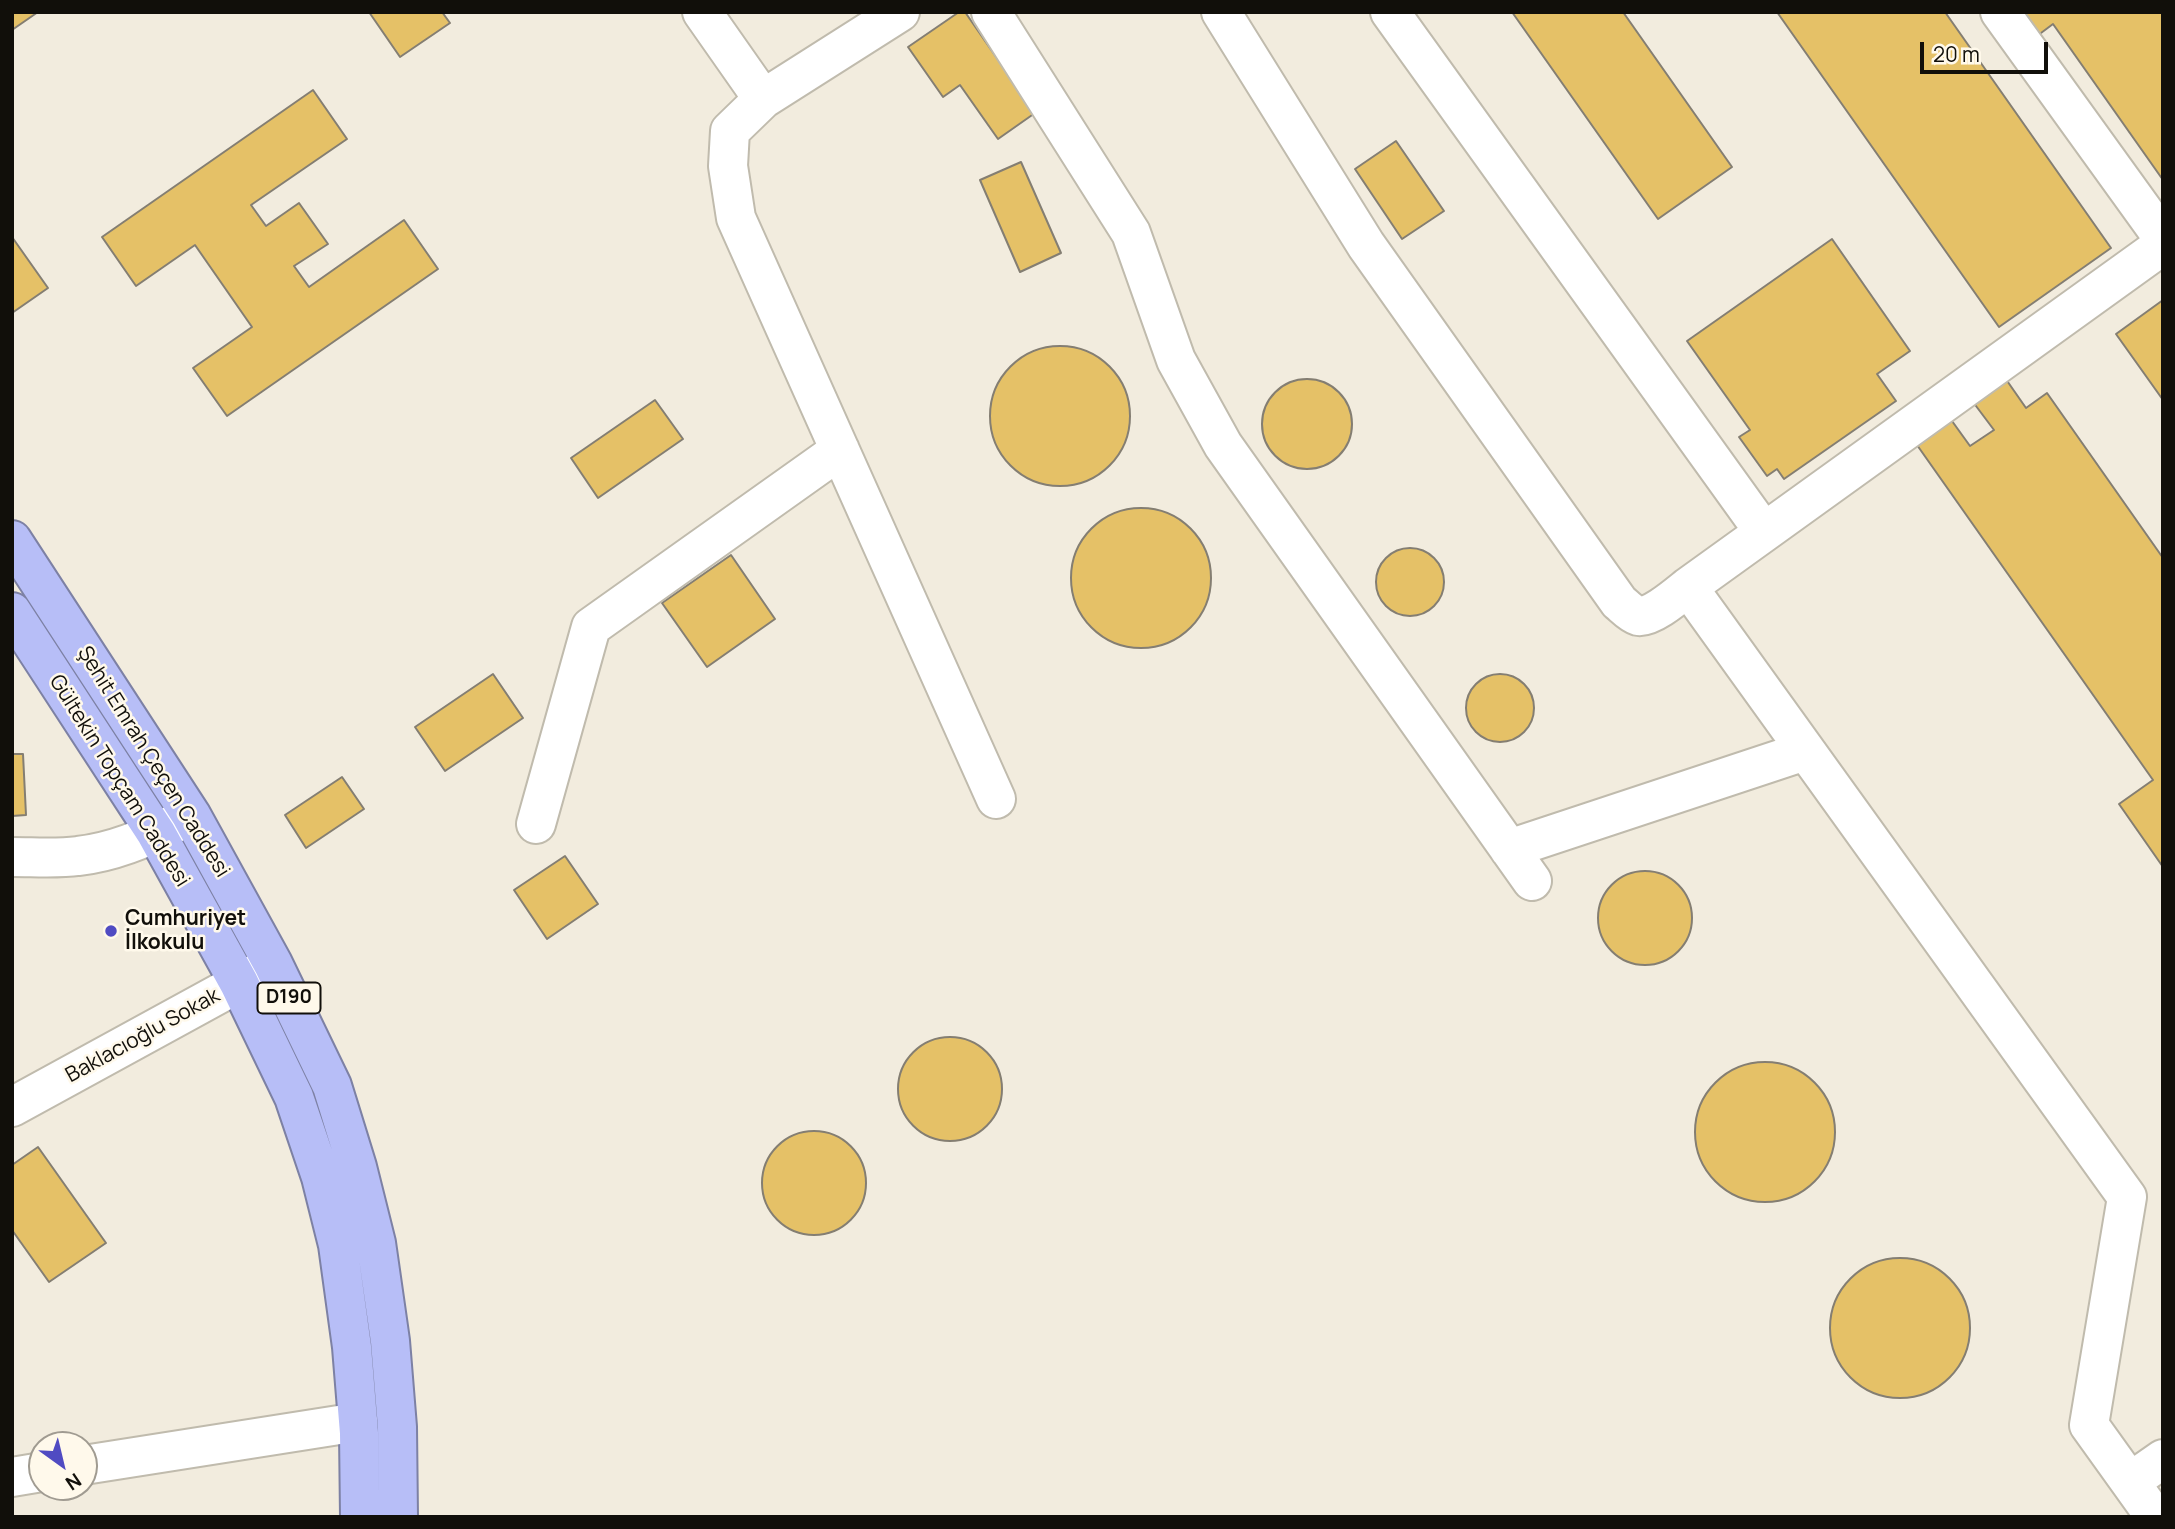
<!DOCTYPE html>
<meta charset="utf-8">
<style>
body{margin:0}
#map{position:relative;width:2175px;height:1529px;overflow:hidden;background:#f2ecde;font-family:Manrope,sans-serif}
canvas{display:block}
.frame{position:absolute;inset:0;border:14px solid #110f0a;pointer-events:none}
.north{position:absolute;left:28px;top:1431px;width:70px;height:70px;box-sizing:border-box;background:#fff9eb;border:2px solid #a09b91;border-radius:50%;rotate:146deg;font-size:19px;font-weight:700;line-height:28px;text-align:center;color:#110f0a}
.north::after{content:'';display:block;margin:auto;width:24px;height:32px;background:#504bc2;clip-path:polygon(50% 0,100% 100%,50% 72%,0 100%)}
.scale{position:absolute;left:1920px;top:42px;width:128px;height:32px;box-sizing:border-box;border:4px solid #110f0a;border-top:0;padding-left:9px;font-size:21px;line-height:24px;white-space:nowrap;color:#110f0a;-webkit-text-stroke:5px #fff9eb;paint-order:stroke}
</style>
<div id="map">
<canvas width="2175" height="1529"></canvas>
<div class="frame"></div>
<div class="north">N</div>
<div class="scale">20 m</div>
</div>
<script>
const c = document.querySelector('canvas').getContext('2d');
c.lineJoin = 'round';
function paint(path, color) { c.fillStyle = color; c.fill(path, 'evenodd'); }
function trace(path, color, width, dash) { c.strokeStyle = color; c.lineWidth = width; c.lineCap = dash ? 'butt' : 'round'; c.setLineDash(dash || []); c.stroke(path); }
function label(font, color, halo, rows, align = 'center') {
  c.font = font + ' Manrope,sans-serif'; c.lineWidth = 5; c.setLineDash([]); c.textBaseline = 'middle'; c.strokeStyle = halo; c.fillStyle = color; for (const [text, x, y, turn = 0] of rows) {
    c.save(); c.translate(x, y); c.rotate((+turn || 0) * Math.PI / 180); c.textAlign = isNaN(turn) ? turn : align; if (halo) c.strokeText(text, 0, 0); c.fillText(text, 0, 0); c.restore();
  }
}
const building = new Path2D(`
 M12,12H38L12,30Z
 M369,12H442L450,23L400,57Z
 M959,12H965L1035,113L998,139L960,85L943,97L908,47Z
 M1512,12H1623L1732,167L1658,219Z
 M1777,12H1945L2111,248L1999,327Z
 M2014,12H2163V180L2053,24L2033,39Z
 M313,90L347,139L251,205L266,226L299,203L328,244L294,266L309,287L404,220L438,269L227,416L193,368L252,327L195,245L136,286L102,237Z
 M1396,141L1444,211L1402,239L1355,169Z
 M1021,162L1061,253L1020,272L980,180Z
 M12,237L48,288L12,313Z
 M1832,239L1910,351L1877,374L1896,401L1784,479L1777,469L1767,476L1739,437L1750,430L1687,341Z
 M2163,300V400L2116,334Z
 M990 416a70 70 0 1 1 140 0a70 70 0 1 1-140 0Z
 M2003,375L2026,408L2047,393L2163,558V867L2119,804L2153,780L1917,445L1952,421L1970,446L1994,430L1970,398Z
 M1262 424a45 45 0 1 1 90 0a45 45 0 1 1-90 0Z
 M655,400L683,439L598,498L571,458Z
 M1071 578a70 70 0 1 1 140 0a70 70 0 1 1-140 0Z
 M1376 582a34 34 0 1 1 68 0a34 34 0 1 1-68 0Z
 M731,555L775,619L707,667L662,603Z
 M493,674L523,718L445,771L415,727Z
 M1466 708a34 34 0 1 1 68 0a34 34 0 1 1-68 0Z
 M12,754H23L26,815L12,816Z
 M342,777L364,809L306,848L285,815Z
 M565,856L598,904L547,939L514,890Z
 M1598 918a47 47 0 1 1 94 0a47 47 0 1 1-94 0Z
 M898 1089a52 52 0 1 1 104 0a52 52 0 1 1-104 0Z
 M1695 1132a70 70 0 1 1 140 0a70 70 0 1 1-140 0Z
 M762 1183a52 52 0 1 1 104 0a52 52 0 1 1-104 0Z
 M38,1147L106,1243L49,1282L12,1230V1165Z
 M1830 1328a70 70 0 1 1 140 0a70 70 0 1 1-140 0Z`);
paint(building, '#e5c167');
trace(building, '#847e72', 2);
const minor = new Path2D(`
 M702,12L763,99
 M900,12L763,99L730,131L728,166L736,218L996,799
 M991,12L1131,233L1176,360L1223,445L1532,881
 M1221,12L1366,245L1619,602C1625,607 1631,614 1638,616C1650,619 1678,595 1688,587
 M1390,12L1764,532
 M2000,12L2163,238
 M536,824L591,627L840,450
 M1509,849L1805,751
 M12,857C34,857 56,859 78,856C116,852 152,836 185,818
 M12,1107L268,967
 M84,1465L358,1422
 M12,1477L42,1472
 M2130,1482L2163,1459
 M2155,1517L2089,1425L2127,1197L1688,587L2163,245`);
const highway = new Path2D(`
 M12,540L191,815L273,964L332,1086L357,1167L376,1243L390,1341L397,1427L398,1517
 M12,612L156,833L239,983L294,1097L321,1177L338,1245L352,1347L359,1433L360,1517`);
trace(minor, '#c0bbad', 42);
trace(highway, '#7d81a4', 42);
trace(minor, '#fff', 38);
trace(highway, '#b7bef7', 38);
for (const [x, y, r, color] of [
 [111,931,7,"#504bc2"]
]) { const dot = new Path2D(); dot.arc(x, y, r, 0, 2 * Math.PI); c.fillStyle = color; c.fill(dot); trace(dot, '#fff9eb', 2.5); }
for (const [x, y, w] of [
 [289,998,63]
]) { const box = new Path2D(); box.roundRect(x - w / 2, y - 15.5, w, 31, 5); c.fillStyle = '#fff9eb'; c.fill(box); trace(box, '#110f0a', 2); }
label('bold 19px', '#110f0a', null, [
 ["D190",289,998]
]);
label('21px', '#110f0a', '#fff9eb', [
 ["Şehit Emrah Çeçen Caddesi",153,762,58],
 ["Gültekin Topçam Caddesi",119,781,58],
 ["Baklacıoğlu Sokak",143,1036,-29]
]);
label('bold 21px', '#110f0a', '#fff9eb', [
 ["Cumhuriyet",125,919],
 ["İlkokulu",125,943]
], 'left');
</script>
